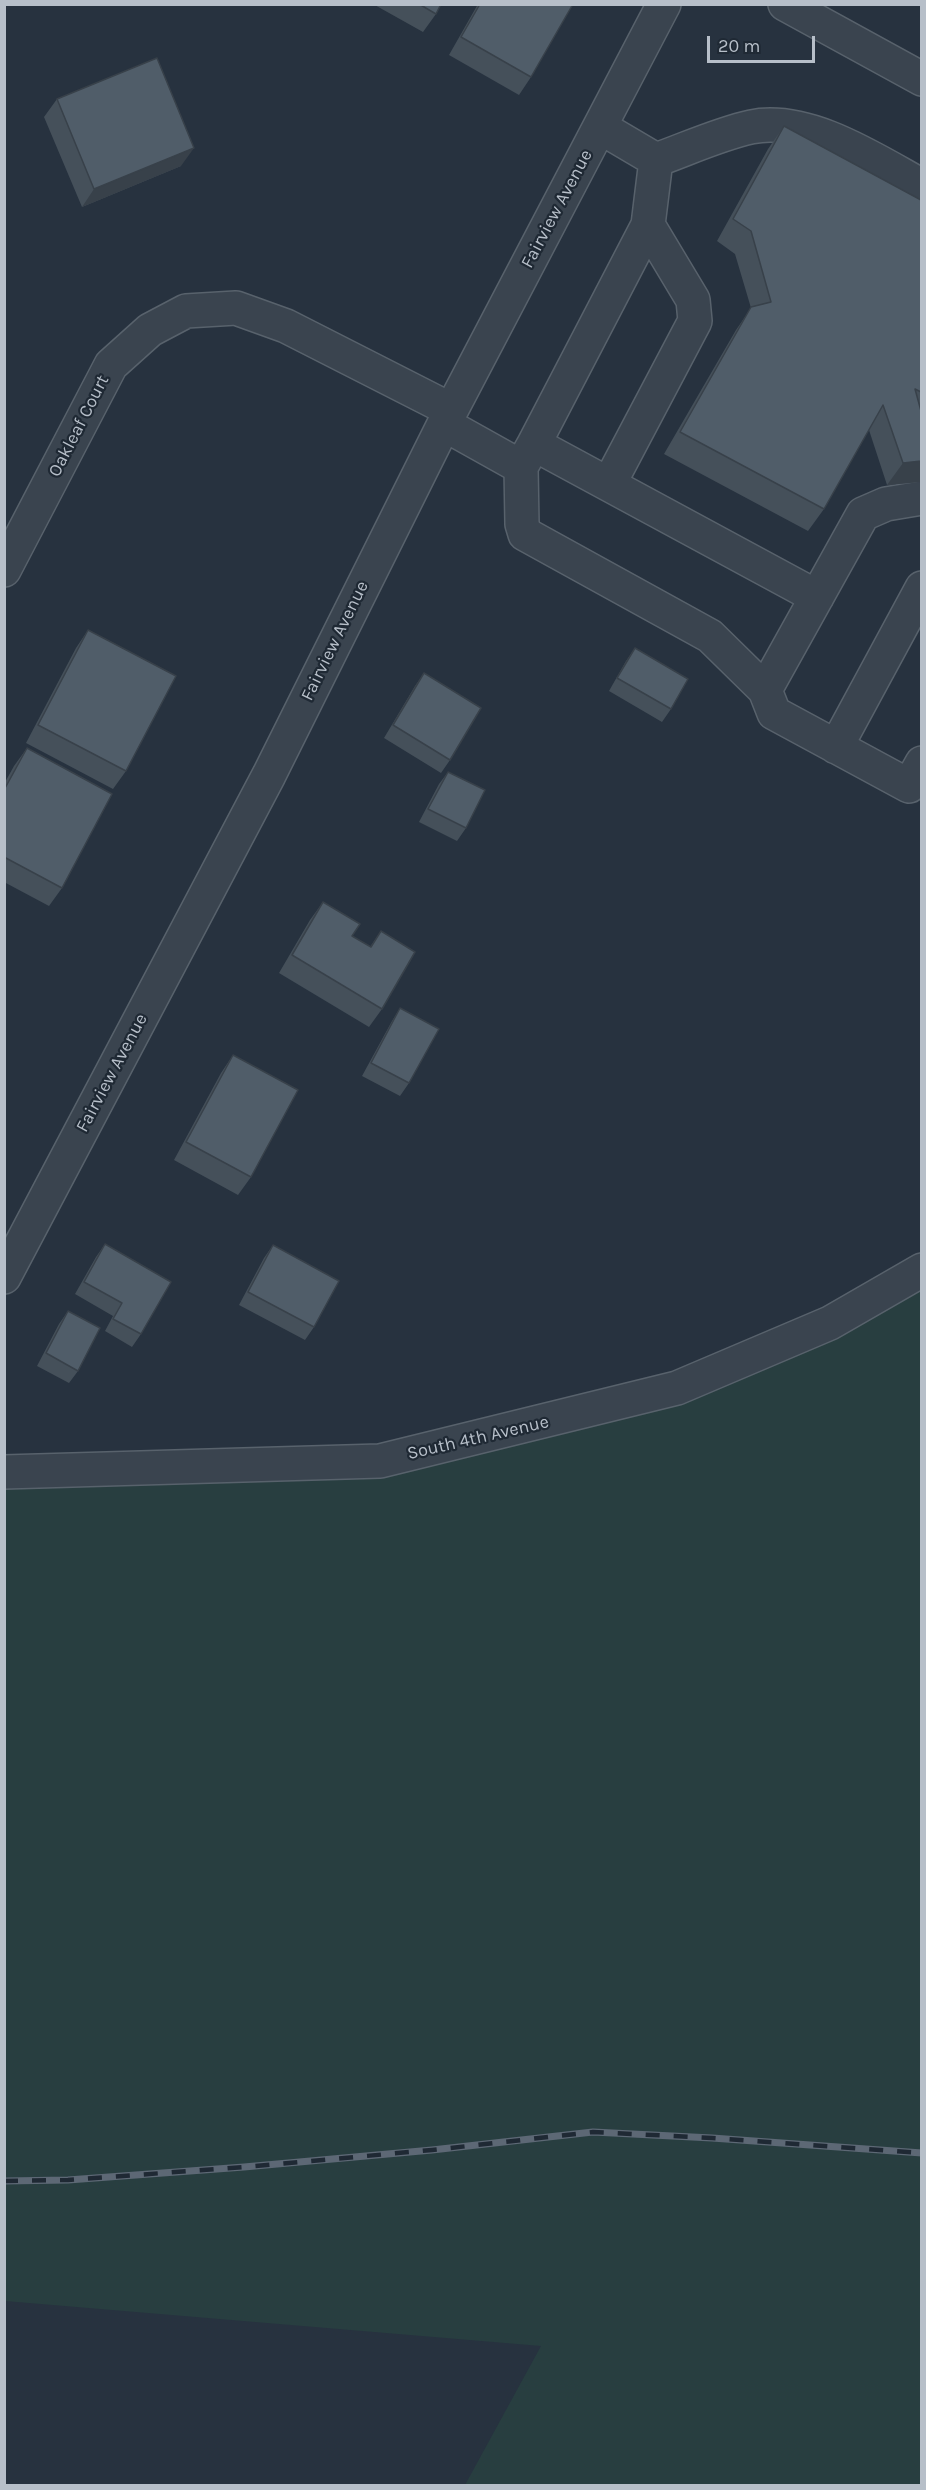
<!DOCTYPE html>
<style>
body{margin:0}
#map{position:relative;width:926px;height:2490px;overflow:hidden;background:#27323f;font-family:Karla,sans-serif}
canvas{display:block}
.frame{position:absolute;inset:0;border:6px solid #b7bfc9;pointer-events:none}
.scale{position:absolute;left:707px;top:36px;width:108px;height:27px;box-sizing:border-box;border:3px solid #b7bfc9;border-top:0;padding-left:8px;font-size:18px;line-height:21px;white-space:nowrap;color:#b7bfc9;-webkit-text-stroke:4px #1f2934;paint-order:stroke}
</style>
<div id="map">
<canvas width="926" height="2490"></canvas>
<div class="frame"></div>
<div class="scale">20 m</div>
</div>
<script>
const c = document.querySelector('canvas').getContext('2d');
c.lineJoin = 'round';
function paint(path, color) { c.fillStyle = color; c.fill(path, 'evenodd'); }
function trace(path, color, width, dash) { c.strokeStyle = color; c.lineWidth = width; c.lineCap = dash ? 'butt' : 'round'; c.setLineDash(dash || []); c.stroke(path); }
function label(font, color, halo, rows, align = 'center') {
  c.font = font + ' Karla,sans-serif'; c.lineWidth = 4.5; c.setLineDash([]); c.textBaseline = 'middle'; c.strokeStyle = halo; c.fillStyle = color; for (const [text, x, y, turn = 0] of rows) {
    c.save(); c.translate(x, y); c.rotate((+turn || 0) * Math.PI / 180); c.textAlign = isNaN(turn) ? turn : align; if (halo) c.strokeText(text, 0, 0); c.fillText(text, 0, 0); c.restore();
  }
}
paint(new Path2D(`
 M921,1270V2485H465L541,2346L5,2301L4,1472L380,1461L677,1388Z`), '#283e40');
const minor = new Path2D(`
 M785,4L922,79
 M600,127L656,160C687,149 719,134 751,127C807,115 875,160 922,186
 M648,225L656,160
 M444,424L521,467
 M534,444L648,225L693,300L695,321L609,484
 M4,570L111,365L150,330L186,311L236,308L286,326L451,410
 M817,597L534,444L521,467L522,524L525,534L710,636L765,690L774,713L909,786L922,763
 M765,690L863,514L886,504L922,498
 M836,747L922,588
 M4,1277L269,775L444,424L664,4
 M4,1472L380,1461L677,1388L830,1323L922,1270`);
trace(minor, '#58626c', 36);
trace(minor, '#3a444f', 33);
const rail = new Path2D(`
 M4,2181L68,2180L244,2167L432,2150L593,2132L712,2138L922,2153`);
trace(rail, '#5d6875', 7);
trace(rail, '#1f2934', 4.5, [14]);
paint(new Path2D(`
 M373,4H441L436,14L423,32Z
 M478,4H573L531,77L519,95L449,55Z
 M57,99L181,166L82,207L44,117Z
 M784,126L921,200V479L920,482L887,485L869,430L824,509L808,531L664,454L736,330L751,308L735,254L717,241L768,149Z
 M88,630L126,771L113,789L26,743L76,648Z
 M635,648L671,709L662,722L609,691L626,661Z
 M424,673L450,760L441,773L384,738L415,686Z
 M27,748L62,888L49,906L4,882V784L14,766Z
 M448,772L466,828L457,841L419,822L439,784Z
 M323,902L352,936L370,947L381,931L382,1009L369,1027L279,973L310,920Z
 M400,1008L409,1083L400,1096L362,1076L392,1021Z
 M233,1055L251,1177L238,1195L174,1160L221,1073Z
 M105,1244L141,1334L132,1347L105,1331L113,1316L75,1294L96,1257Z
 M273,1245L314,1327L305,1340L239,1305L264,1258Z
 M68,1311L78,1371L69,1383L37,1366L59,1324Z`), '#45505a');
paint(new Path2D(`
 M194,148L181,166L82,207L94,189Z
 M921,461V479L920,482L887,485L903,463Z`), '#38414a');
const building = new Path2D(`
 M419,4H441L436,14Z
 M480,4H573L531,77L461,37Z
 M157,58L194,148L94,189L57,99Z
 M784,126L921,200V392L915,389L921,411V461L903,463L883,405L824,509L680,432L751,307L771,302L751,231L733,219Z
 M88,630L176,676L126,771L38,725Z
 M635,648L688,679L671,709L617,678Z
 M424,673L481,708L450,760L393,725Z
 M27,748L112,794L62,888L4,857V790Z
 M448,772L485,790L466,828L428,809Z
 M323,902L360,924L352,936L371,947L381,931L415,952L382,1009L292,955Z
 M400,1008L439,1029L409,1083L371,1063Z
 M233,1055L298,1090L251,1177L186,1142Z
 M105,1244L171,1282L141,1334L113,1319L122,1303L84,1282Z
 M273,1245L339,1281L314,1327L248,1292Z
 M68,1311L100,1328L78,1371L46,1353Z`);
paint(building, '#505d69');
trace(building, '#38414a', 1.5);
label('18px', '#b7bfc9', '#1f2934', [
 ["Fairview Avenue",557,209,-62],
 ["Oakleaf Court",79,426,-63],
 ["Fairview Avenue",335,641,-64],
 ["Fairview Avenue",112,1073,-62],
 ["South 4th Avenue",478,1438,-13]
]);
</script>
